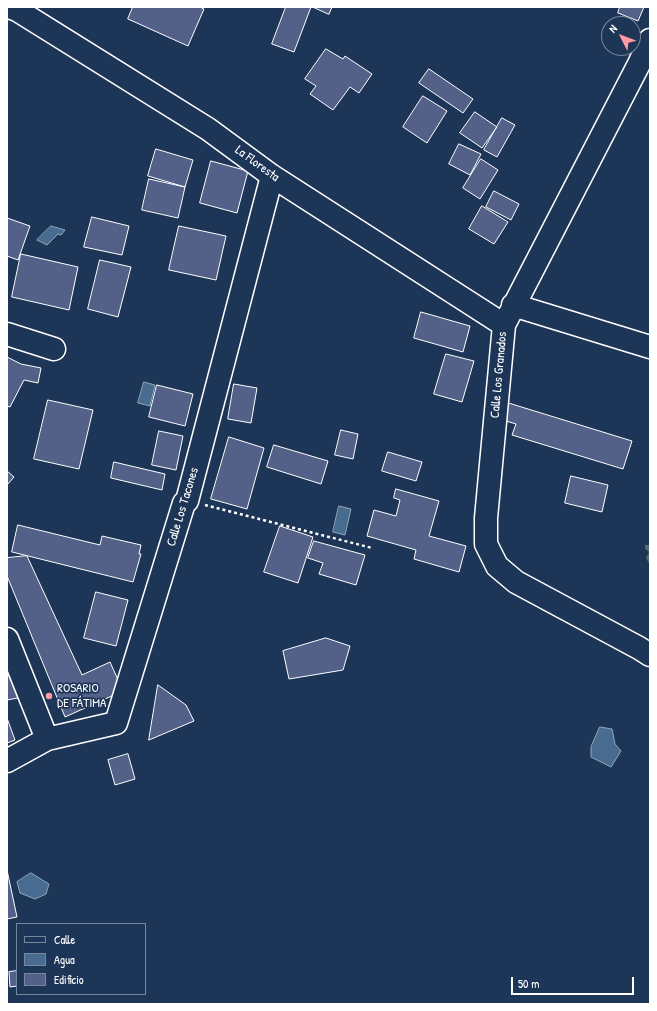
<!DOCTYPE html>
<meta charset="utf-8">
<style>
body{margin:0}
#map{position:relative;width:657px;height:1011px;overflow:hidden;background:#1d3557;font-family:"Patrick Hand",sans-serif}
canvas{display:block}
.frame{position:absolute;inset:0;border:8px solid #fff;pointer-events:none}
.legend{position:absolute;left:16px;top:923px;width:130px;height:72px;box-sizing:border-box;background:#1d3557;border:1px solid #77869a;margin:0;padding:5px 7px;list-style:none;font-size:12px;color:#fff}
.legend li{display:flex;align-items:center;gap:8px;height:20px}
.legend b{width:20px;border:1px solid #77869a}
.north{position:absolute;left:601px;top:16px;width:40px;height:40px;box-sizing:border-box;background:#1d3557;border:1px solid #77869a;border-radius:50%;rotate:312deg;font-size:11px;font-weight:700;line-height:16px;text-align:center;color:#fff}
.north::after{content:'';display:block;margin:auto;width:14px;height:18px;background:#ff9aa2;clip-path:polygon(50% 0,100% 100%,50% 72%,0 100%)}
.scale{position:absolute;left:511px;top:977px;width:123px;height:18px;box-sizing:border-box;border:2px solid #fff;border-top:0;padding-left:5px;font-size:12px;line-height:14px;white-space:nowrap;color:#fff;-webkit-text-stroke:3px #1d3557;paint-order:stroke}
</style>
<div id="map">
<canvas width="657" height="1011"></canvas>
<div class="frame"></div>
<ul class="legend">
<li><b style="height:5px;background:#1d3557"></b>Calle</li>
<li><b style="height:11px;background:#486c8f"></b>Agua</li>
<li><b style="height:11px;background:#536189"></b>Edificio</li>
</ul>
<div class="north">N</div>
<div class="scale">50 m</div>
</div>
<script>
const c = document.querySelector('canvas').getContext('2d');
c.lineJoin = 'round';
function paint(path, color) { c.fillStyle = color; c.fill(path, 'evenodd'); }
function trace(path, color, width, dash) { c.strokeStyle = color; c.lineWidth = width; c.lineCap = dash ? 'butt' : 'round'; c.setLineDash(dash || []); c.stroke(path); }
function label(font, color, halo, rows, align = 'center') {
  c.font = font + ' "Patrick Hand",sans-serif'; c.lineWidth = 3.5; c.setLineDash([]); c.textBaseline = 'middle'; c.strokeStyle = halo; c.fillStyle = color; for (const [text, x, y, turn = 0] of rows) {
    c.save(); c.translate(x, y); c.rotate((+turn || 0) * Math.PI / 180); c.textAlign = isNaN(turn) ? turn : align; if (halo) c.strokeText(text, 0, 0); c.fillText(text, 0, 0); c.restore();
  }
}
paint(new Path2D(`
 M645,545H650V565L646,558L649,552L645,549Z`), '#556e6b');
const water = new Path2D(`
 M51,226L65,230L61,235L58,234L47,245L37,240Z
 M144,382L155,385L150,406L138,403Z
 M339,506L351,509L345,535L333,532Z
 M600,727L612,729L615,744L621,751L611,767L591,757V747Z
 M31,873L49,884L46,894L35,899L20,893L17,882Z`);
paint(water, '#486c8f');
trace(water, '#91a7bc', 1);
const building = new Path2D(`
 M133,7H200L204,9L188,46L128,19Z
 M286,7H311L294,52L272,44Z
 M313,7H332L329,14Z
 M620,7H644L638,21L618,13Z
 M326,49L343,59L345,56L372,74L359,93L350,87L333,110L310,94L316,86L305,79Z
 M429,69L473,99L463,113L419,83Z
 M423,96L447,111L427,143L403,127Z
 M475,112L497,127L482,148L460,133Z
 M502,118L515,125L497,157L484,150Z
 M459,144L481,154L470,175L449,164Z
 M156,149L193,160L185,187L148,176Z
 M481,159L498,170L480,199L463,188Z
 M211,161L248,171L237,213L200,203Z
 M149,179L185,187L178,218L142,210Z
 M494,191L519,204L511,220L486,207Z
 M482,206L508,222L494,244L469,229Z
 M92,217L129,226L122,255L84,247Z
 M7,218L30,226L18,260L7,256Z
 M179,226L226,236L216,280L169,270Z
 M21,254L78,267L69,310L12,297Z
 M100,260L131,267L118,317L88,309Z
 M421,312L470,326L463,352L414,338Z
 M446,354L474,361L462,402L434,394Z
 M7,357L21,364L41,368L38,383L24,380L10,407L7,406Z
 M234,384L257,388L251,423L228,419Z
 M157,385L193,394L185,426L149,417Z
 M48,400L93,410L79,469L34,459Z
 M502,401L632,441L623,469L512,435L516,424L496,418Z
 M341,430L358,434L353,459L335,455Z
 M159,431L183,436L176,470L152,465Z
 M229,437L264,448L247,509L211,499Z
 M274,445L328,461L321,484L267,467Z
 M388,452L422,462L416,481L382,471Z
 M114,462L165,474L162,490L111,478Z
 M7,471L14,477L7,485Z
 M571,476L608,485L602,512L565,503Z
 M396,489L439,501L429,536L466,546L459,572L414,559L416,550L367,536L374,510L396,516L400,500L394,498Z
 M18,525L100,545L102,536L141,545L139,554H141L133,582L12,552Z
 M280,526L313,537L298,583L264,572Z
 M314,541L365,555L356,585L319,574L323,563L308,558Z
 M27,556L82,675L110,662L123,691L65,717L7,576V558Z
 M96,592L128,600L116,646L84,638Z
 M326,638L350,646L343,670L289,679L283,651Z
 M11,655L18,698L7,700V656Z
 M158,685L186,705L194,721L149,740Z
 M7,718L15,740L7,743Z
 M128,754L135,779L115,785L108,760Z
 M7,870L17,917L7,919Z
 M17,971V986L10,987L9,972Z`);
paint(building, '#536189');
trace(building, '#fff', 1);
const minor = new Path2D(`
 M9,7L17,10L208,129L272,176L504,325
 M650,40L639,64L504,325L486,518V544L497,566L516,582L639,648L650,655
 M513,305L650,347
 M7,334L54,349
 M7,639L47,739
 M7,761L47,739L116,723L184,503L187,501L272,176`);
trace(minor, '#fff', 25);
trace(new Path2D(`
 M205,505L372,548`), '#fff', 2.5, [3, 3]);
trace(minor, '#1d3557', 22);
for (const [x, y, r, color] of [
 [49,696,4,"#ff9aa2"]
]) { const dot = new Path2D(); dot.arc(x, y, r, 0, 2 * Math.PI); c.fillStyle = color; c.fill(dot); trace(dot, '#1d3557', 1.5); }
label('13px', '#fff', '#1d3557', [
 ["La Floresta",257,164,36],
 ["Calle Los Granados",499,375,-85],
 ["Calle Los Tacones",183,507,-73]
]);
label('13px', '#fff', '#1d3557', [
 ["ROSARIO",57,689],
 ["DE FÁTIMA",57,704]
], 'left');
</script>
